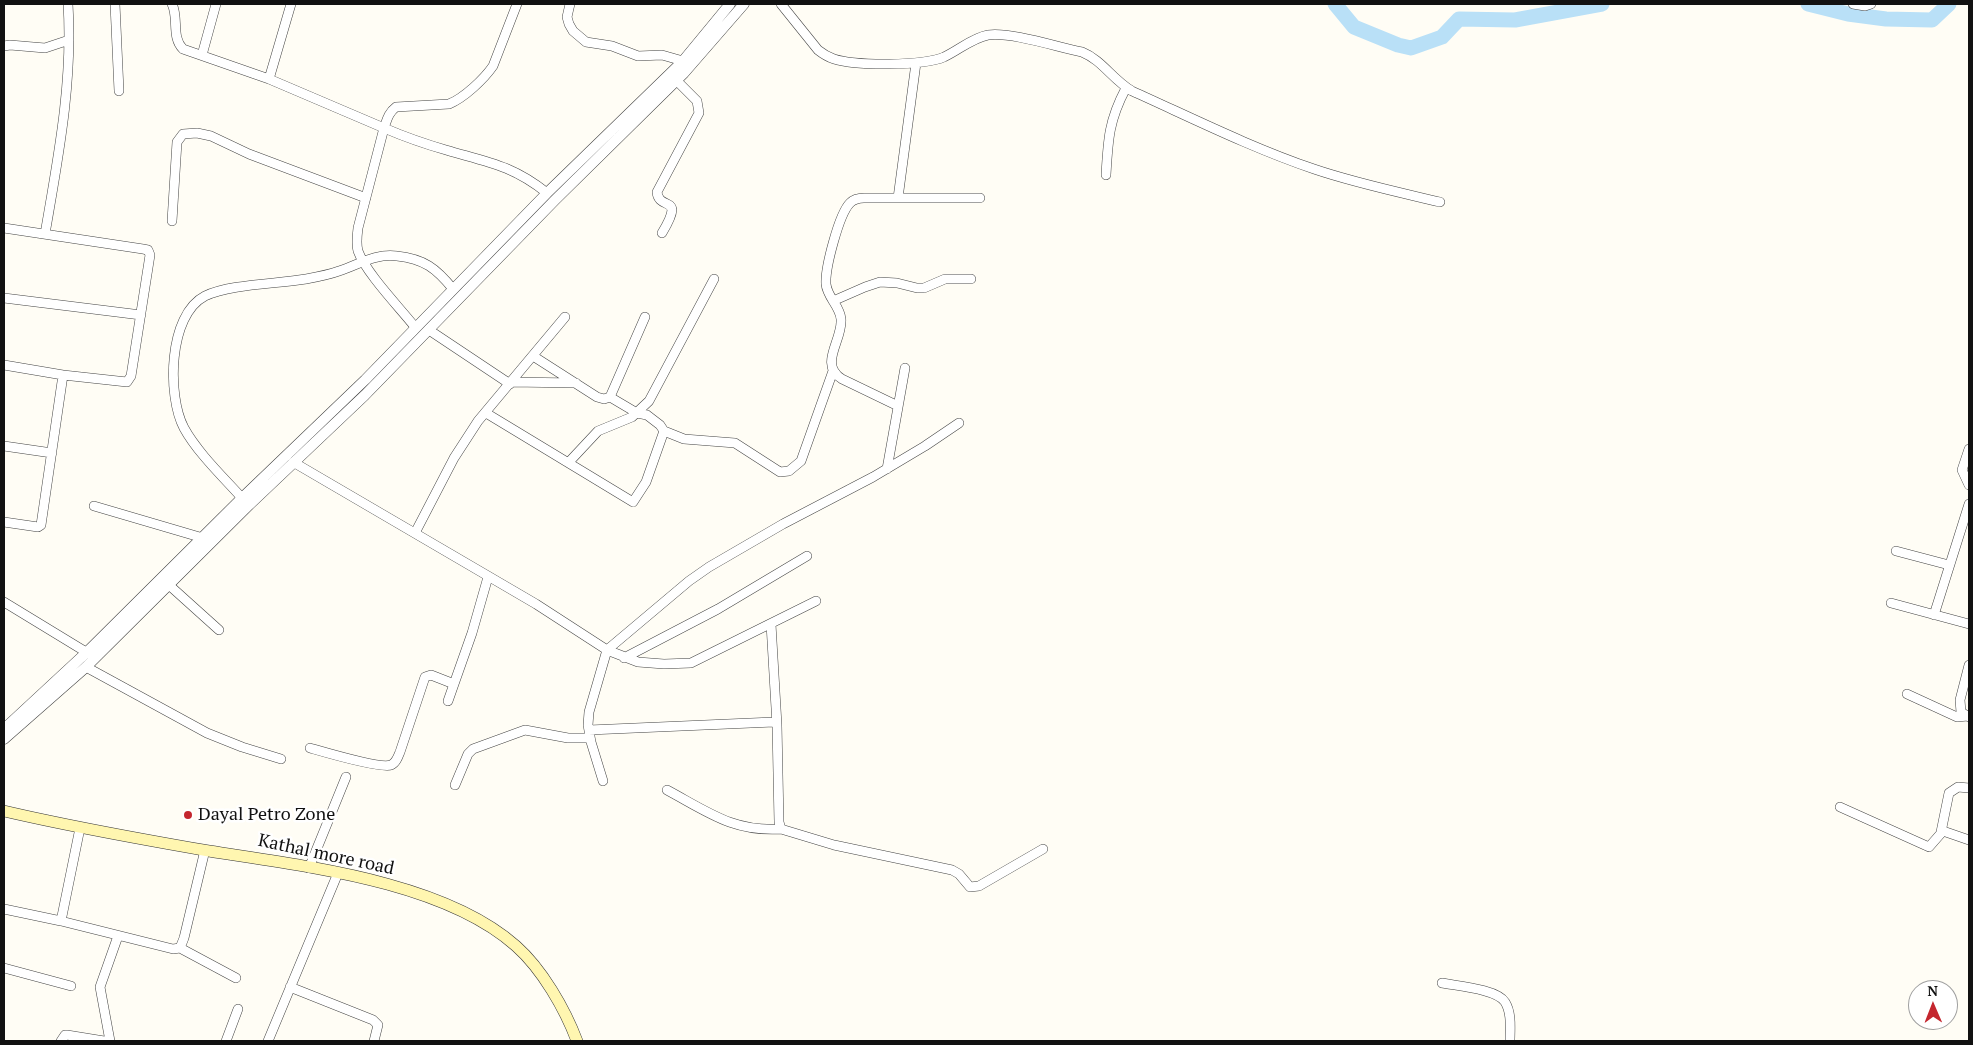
<!DOCTYPE html>
<style>
body{margin:0}
#map{position:relative;width:1973px;height:1045px;overflow:hidden;background:#fffdf5;font-family:"PT Serif",serif}
canvas{display:block}
.frame{position:absolute;inset:0;border:5px solid #111;pointer-events:none}
.north{position:absolute;left:1908px;top:980px;width:50px;height:50px;box-sizing:border-box;background:#fff;border:1px solid #a0a0a0;border-radius:50%;rotate:359deg;font-size:14px;font-weight:700;line-height:20px;text-align:center;color:#111}
.north::after{content:'';display:block;margin:auto;width:18px;height:22px;background:#c4262e;clip-path:polygon(50% 0,100% 100%,50% 72%,0 100%)}
</style>
<div id="map">
<canvas width="1973" height="1045"></canvas>
<div class="frame"></div>
<div class="north">N</div>
</div>
<script>
const c = document.querySelector('canvas').getContext('2d');
c.lineJoin = 'round';
function trace(path, color, width, dash) { c.strokeStyle = color; c.lineWidth = width; c.lineCap = dash ? 'butt' : 'round'; c.setLineDash(dash || []); c.stroke(path); }
function label(font, color, halo, rows, align = 'center') {
  c.font = font + ' "PT Serif",serif'; c.lineWidth = 5; c.setLineDash([]); c.textBaseline = 'middle'; c.strokeStyle = halo; c.fillStyle = color; for (const [text, x, y, turn = 0] of rows) {
    c.save(); c.translate(x, y); c.rotate((+turn || 0) * Math.PI / 180); c.textAlign = isNaN(turn) ? turn : align; if (halo) c.strokeText(text, 0, 0); c.fillText(text, 0, 0); c.restore();
  }
}
trace(new Path2D(`
 M1335,4L1354,27L1398,45L1411,48L1442,37L1459,19L1515,20L1602,4
 M1808,4L1848,14L1886,19L1932,20L1949,4`), '#b9e0f7', 15);
const minor = new Path2D(`
 M115,4L119,91
 M172,4C179,18 171,37 183,49L269,79L384,128L358,228C357,236 356,244 358,251C366,273 400,308 415,327
 M517,4L493,66C484,79 464,98 449,104L396,107C388,113 387,120 384,128C405,137 425,144 446,150C487,162 512,165 547,193
 M570,4L567,17L569,24L573,31L586,42L612,46L638,56L662,55L683,61
 M781,4L818,50C823,54 828,57 834,59C856,66 923,66 944,57C959,50 972,38 988,35C1012,32 1057,47 1082,52C1102,60 1113,80 1132,91C1192,118 1252,148 1314,169C1355,183 1398,192 1440,202
 M1853,4L1865,6L1871,4
 M4,46L10,45L45,48L69,40
 M202,55L216,4
 M269,79L291,4
 M1106,175C1108,139 1109,120 1126,88
 M898,198L916,63
 M172,221L177,142L183,134L197,133L211,136L249,154L366,198
 M4,228L143,249L148,250L150,255L131,376L127,382L63,375L4,365
 M662,233C686,193 659,212 657,192L699,113L697,101L676,80
 M45,234C58,158 73,82 68,4
 M4,298L141,315
 M833,301L865,287L880,282L897,283L917,288H924L945,279H971
 M429,330L510,384
 M533,356L597,397L604,399L610,397L645,317
 M511,382L576,383
 M610,397L637,413L647,415L660,425L664,431L684,439L735,443L780,472L789,471L801,461L833,371
 M898,406L842,379C818,364 843,340 841,319C840,306 827,297 826,284C825,268 839,214 850,203C854,199 859,198 864,198H980
 M486,413L633,502L646,482L664,431
 M4,446L52,453
 M1969,449L1962,470L1969,485
 M293,462L536,604L607,650L638,662L664,664L691,663L816,601
 M569,462L598,431L632,417L649,401L714,279
 M887,469L905,368
 M242,498C224,478 197,452 184,428C167,396 168,315 205,296C230,284 277,284 306,279C317,277 328,275 339,271C358,265 375,253 397,256C424,259 436,268 453,289
 M94,506L203,538
 M4,522L38,527L41,525L63,375
 M415,533L454,458L478,421L565,317
 M1896,551L1949,565
 M169,585L219,630
 M4,602L91,655
 M1891,603L1969,624
 M1934,615L1969,504
 M771,624L777,725
 M624,658L718,609L807,556
 M86,667L207,733L242,747L281,759
 M1907,694L1957,717L1968,716
 M448,701L472,633L488,577
 M1969,717L1961,712L1960,700L1969,665
 M589,730L774,722L777,725L779,822L781,829L834,845L952,870L959,874L970,887L979,886L1043,849
 M310,748C324,752 381,769 391,765C396,763 398,757 400,752L425,677L431,675L454,684
 M603,781L591,742L588,725L589,712L607,650L689,581L709,567L783,524L873,477L925,446L959,423
 M455,785L468,754L473,749L525,730L568,738H590
 M667,790C708,812 733,832 781,829
 M1840,807L1929,847L1943,831L1969,840
 M1941,832L1949,793L1958,787L1969,788
 M309,868L346,777
 M4,909L61,921L173,949L180,948L184,938L205,850
 M61,921L80,828
 M180,948L236,978
 M4,968L71,986
 M1442,983C1457,986 1497,989 1505,1002C1512,1013 1510,1029 1510,1041
 M290,987L373,1020L378,1025L374,1041
 M61,1041L65,1035H67L104,1041
 M110,1041L100,987L118,936
 M226,1041L238,1009
 M268,1041L338,873`);
const tertiary = new Path2D(`
 M4,729L87,652L242,498L365,380L547,193L683,61L730,4
 M4,739L86,667L249,505L365,395L555,200L684,73L744,4`);
const secondary = new Path2D(`
 M4,811C72,827 140,839 209,851C303,866 443,881 516,946C542,969 565,1009 577,1041`);
trace(minor, '#444', 10);
trace(tertiary, '#444', 11);
trace(secondary, '#333', 12);
trace(minor, '#fff', 9);
trace(tertiary, '#fff', 10);
trace(secondary, '#fff6b0', 11);
for (const [x, y, r, color] of [
 [188,815,5,"#c4262e"]
]) { const dot = new Path2D(); dot.arc(x, y, r, 0, 2 * Math.PI); c.fillStyle = color; c.fill(dot); trace(dot, '#fff', 2); }
label('18px', '#111', '#fff', [
 ["Dayal Petro Zone",198,815]
], 'left');
label('18px', '#111', '#fff', [
 ["Kathal more road",326,855,12]
]);
</script>
